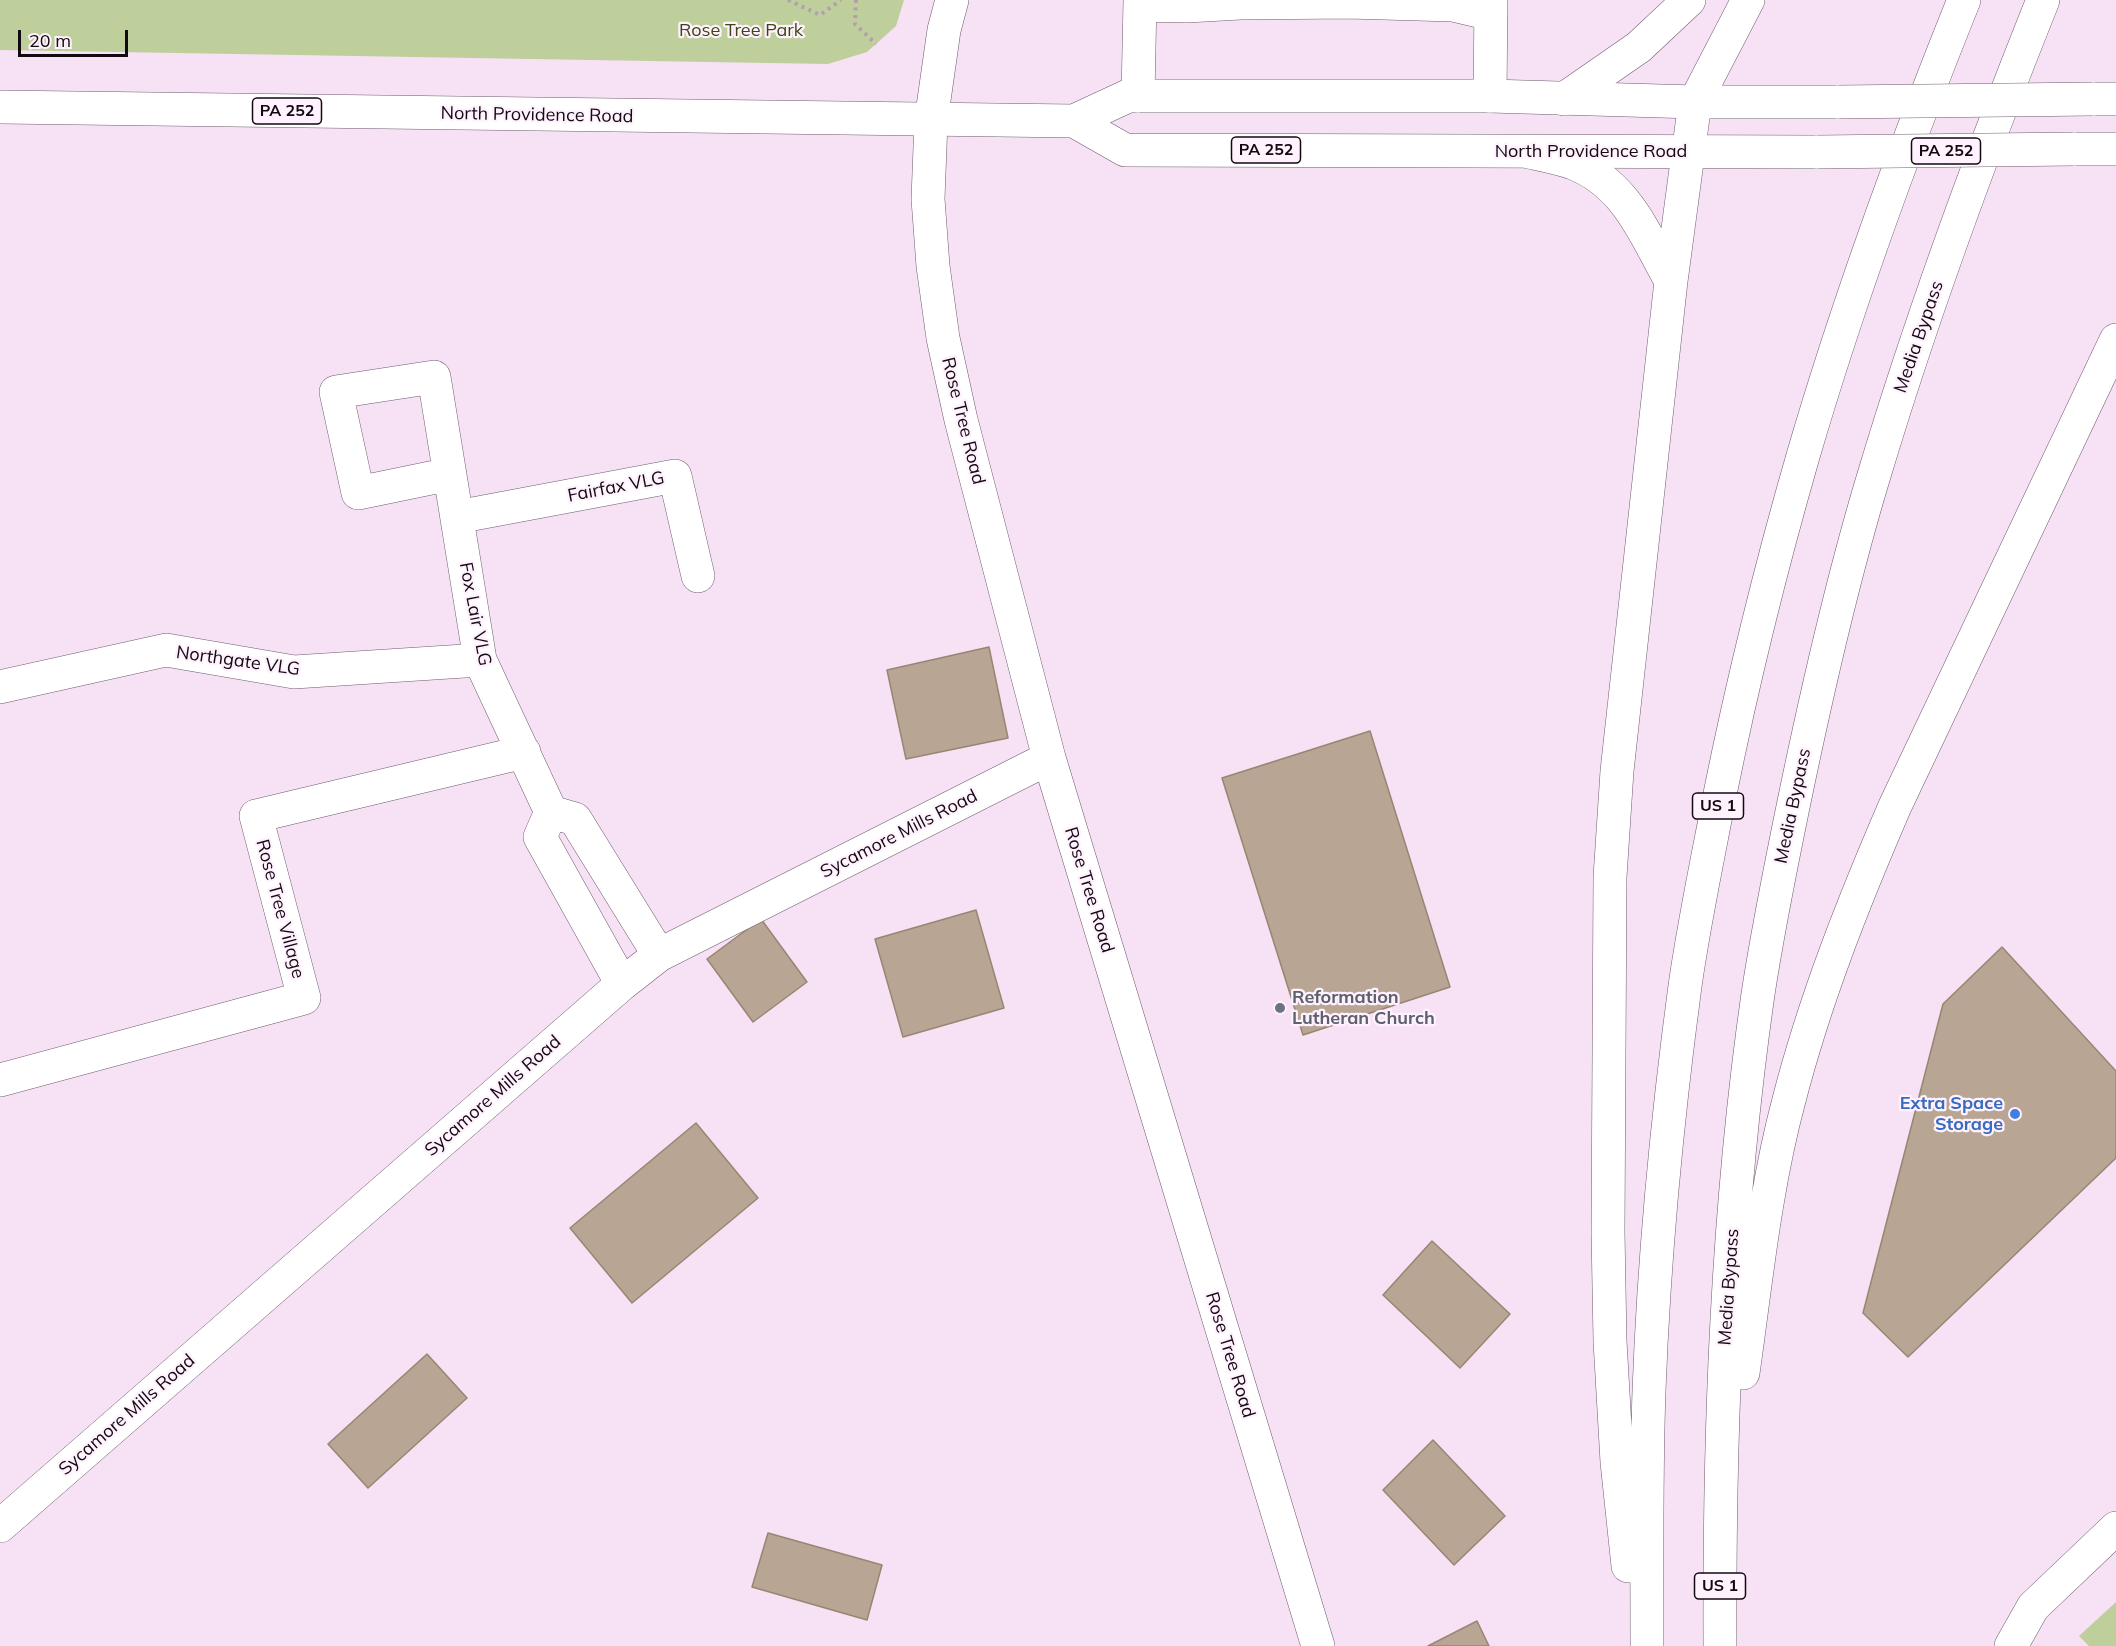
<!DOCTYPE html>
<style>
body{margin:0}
#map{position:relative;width:2116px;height:1646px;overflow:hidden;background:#f7e1f5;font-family:Mulish,sans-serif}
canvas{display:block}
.scale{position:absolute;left:18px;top:30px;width:110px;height:27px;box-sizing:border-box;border:3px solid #110a10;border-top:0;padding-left:8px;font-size:18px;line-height:21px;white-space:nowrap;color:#110a10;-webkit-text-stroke:4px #fff1fd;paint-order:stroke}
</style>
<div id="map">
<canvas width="2116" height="1646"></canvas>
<div class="scale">20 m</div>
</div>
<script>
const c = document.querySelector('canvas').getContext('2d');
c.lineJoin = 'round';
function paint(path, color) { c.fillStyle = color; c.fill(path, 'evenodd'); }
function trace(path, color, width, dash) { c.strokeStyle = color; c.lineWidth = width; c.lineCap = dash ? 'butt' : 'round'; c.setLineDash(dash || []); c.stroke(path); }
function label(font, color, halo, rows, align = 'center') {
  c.font = font + ' Mulish,sans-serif'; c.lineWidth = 4.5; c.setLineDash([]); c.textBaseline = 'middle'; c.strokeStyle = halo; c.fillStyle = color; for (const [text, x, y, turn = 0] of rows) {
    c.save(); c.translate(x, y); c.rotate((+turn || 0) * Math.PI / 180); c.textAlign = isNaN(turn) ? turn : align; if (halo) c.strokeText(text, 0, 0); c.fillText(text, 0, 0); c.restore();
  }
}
paint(new Path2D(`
 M0,0H904L896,26L867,52L828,64L0,50Z
 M2116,1602V1646H2089L2079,1636Z`), '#becf9b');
const building = new Path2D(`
 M989,647L1008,738L906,759L887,670Z
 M1370,731L1450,987L1303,1035L1222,778Z
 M976,910L1004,1008L903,1037L875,939Z
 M761,919L807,982L753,1022L707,959Z
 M2002,947L2116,1071V1158L1908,1357L1863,1313L1943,1004Z
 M696,1123L758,1198L632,1303L570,1228Z
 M1432,1241L1510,1314L1460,1368L1383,1295Z
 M427,1354L467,1398L368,1488L328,1444Z
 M1433,1440L1505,1516L1454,1565L1383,1490Z
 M768,1533L882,1565L867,1620L752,1587Z
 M1477,1621L1489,1646H1428Z`);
paint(building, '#b9a593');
trace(building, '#988573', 1.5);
const minor = new Path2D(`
 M952,0L944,30L931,121L928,199L933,266L943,338L961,420L1049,758L1318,1646
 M1140,5L1187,6L1240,3L1348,2L1453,5L1491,14
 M1138,96L1140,0
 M1490,96L1491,0
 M450,474L358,493L336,392L434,377L480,660L551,812
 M457,517L675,476L698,576
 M0,687L166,650L294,672L480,660
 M551,812L540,837L622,984
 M551,812L575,819L659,955
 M0,1080L304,998L256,816L524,752
 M0,1526L622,984L659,955L1049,758
 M2011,1646L2033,1607L2116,1528`);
const major = new Path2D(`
 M2092,99H2116
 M0,107L1074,121L1128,96H1490L1695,102H1839
 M1074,121L1125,150L1818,152
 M2073,149H2116`);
const highway = new Path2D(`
 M1564,99L1639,47L1689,0
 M1529,152C1543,155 1559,158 1573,163C1627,184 1645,235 1671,281
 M1743,1373C1756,1282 1765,1189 1789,1100C1815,999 1854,901 1895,806L2116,340
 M1628,1566L1617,1462L1610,1341L1608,1232L1610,877L1617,771L1671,281L1695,102L1748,0
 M1647,1646C1647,1561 1646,1476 1649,1391C1654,1256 1667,1120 1685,986C1694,922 1708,857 1720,794C1743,680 1771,567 1803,456C1848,302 1904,149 1964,0
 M1720,1646C1719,1428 1727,1210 1758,994C1768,929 1781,865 1794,802C1817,691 1842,580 1875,472C1923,312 1981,155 2043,0`);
trace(minor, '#6f5c6d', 34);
trace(major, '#6f5c6d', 34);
trace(highway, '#6f5c6d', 34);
trace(new Path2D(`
 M788,0L820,15L841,0
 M856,0L855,24L876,44`), '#b1a0af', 4, [3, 4.5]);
trace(minor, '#fff', 33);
trace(major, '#fff', 33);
trace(highway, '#fff', 33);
const majorBridge = new Path2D(`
 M1839,102L2092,99
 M1818,152L2073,149`);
trace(majorBridge, '#6f5c6d', 34, []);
trace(majorBridge, '#fff', 33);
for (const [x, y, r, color] of [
 [1280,1008,6,"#6b7280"],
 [2015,1114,6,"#3f7fe0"]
]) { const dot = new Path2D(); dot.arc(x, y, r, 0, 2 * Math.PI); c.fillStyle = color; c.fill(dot); trace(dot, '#fff1fd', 2); }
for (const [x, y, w] of [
 [287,111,69],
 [1266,150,69],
 [1946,151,69],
 [1718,806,51],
 [1720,1586,51]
]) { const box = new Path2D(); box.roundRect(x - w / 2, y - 13, w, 26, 4.5); c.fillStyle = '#fff1fd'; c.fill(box); trace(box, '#110a10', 1.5); }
label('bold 16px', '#110a10', null, [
 ["PA 252",287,111],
 ["PA 252",1266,150],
 ["PA 252",1946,151],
 ["US 1",1718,806],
 ["US 1",1720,1586]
]);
label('18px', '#3a4711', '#fff1fd', [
 ["Rose Tree Park",741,31]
]);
label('18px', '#110a10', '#fff1fd', [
 ["North Providence Road",537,115,1],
 ["North Providence Road",1591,152],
 ["Media Bypass",1919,337,-71],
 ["Rose Tree Road",963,421,76],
 ["Fairfax VLG",616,487,-11],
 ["Fox Lair VLG",475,614,79],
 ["Northgate VLG",238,661,8],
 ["Media Bypass",1793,806,-78],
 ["Sycamore Mills Road",899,834,-27],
 ["Rose Tree Road",1089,890,73],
 ["Rose Tree Village",280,909,75],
 ["Sycamore Mills Road",493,1096,-41],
 ["Media Bypass",1729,1287,-86],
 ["Rose Tree Road",1230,1355,73],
 ["Sycamore Mills Road",127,1415,-41]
]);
label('bold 18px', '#5b616d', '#fff1fd', [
 ["Reformation",1292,998],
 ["Lutheran Church",1292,1019]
], 'left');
label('bold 18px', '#366cbe', '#fff1fd', [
 ["Extra Space",2003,1104],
 ["Storage",2003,1125]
], 'right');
</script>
